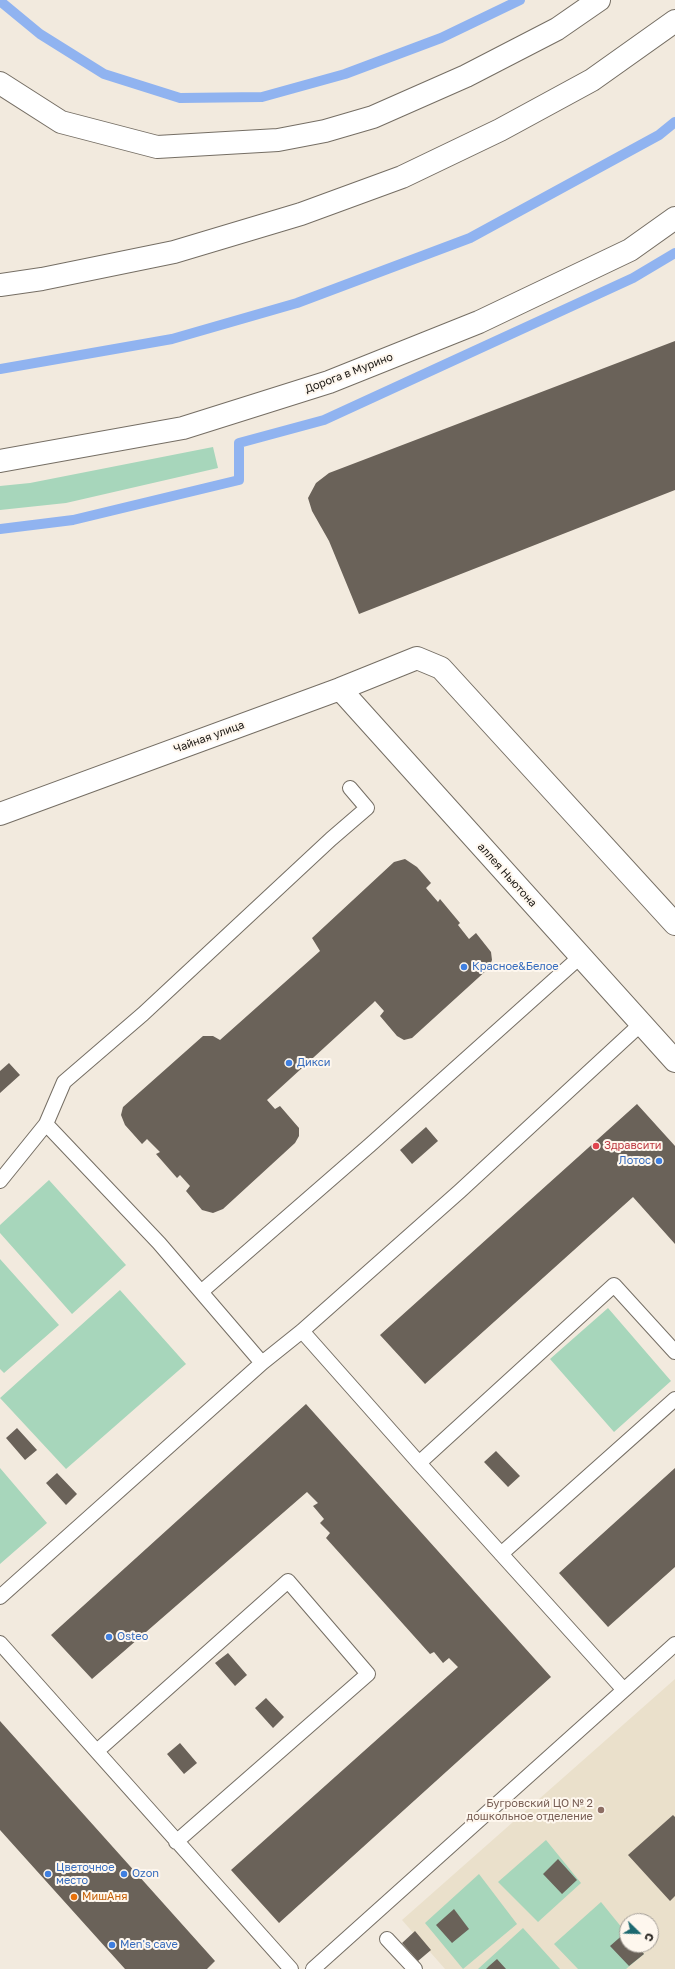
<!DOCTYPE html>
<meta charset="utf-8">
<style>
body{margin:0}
#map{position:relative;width:675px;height:1969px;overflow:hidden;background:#f2eade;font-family:"Golos Text",sans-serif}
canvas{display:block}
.north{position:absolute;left:619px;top:1913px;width:40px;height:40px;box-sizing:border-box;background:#fef7ee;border:1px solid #a39e97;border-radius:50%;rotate:113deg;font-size:11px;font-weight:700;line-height:16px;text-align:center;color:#1b1814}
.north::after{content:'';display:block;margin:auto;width:14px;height:18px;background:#1d6970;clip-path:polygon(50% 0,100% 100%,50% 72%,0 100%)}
</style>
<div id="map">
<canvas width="675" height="1969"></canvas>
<div class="north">С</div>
</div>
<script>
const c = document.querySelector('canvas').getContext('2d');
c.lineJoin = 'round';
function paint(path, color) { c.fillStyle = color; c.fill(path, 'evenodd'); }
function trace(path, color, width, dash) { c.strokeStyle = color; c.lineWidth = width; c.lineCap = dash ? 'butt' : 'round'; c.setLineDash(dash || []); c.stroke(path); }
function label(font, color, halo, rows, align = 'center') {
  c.font = font + ' "Golos Text",sans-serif'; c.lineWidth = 4; c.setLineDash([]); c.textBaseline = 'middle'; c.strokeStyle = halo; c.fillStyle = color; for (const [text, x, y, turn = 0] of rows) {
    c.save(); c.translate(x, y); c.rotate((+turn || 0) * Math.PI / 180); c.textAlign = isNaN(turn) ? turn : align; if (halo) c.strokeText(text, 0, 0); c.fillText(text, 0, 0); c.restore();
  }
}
paint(new Path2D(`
 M675,1679V1969H445L402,1920ZM627,1921H651V1945H627Z`), '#eae0cb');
paint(new Path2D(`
 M213,447L218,468L66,503L0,510V486L30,483Z
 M49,1180L126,1265L72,1314L0,1233V1225Z
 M0,1259L59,1325L4,1373L0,1369Z
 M120,1290L186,1364L66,1469L0,1398Z
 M608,1308L671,1381L614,1432L550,1359Z
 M0,1468L47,1523L0,1564Z
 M546,1840L581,1883L538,1922L498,1882Z
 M479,1874L517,1924L463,1969L425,1923Z
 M601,1902L627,1934V1945H637L644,1954L626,1969H578L554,1944Z
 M523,1928L560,1969H478Z`), '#a7d6bb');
trace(new Path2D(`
 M0,1L40,34L104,74L180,98L262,97L345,74L441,38L520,0
 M0,369L172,339L297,303L470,238L659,135L675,122
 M0,529L73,520L239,480V443L324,420L633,278L675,253`), '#90b3f0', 10);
paint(new Path2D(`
 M675,341V490L359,614L329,541L312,511L308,498L316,483L329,473Z
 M405,859L417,867L431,883L426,888L438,902L440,899L460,923L458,925L469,939L476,933L491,952L492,960L489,968L412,1038L404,1040L397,1036L380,1016L384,1011L375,1001L372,1004L267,1100L275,1109L280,1106L299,1128V1136L295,1143L223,1209L213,1213L202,1210L186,1191L190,1186L180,1175L177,1178L156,1154L160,1152L147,1139L142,1144L125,1125L121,1115L123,1107L203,1036H213L220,1040L320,951L312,938L394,862Z
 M9,1063L20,1075L0,1093V1071Z
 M637,1104L675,1146V1244L633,1197L425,1384L380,1335Z
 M426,1127L438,1141L412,1164L400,1150Z
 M306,1404L551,1677L279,1923L231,1870L458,1667L449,1658L443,1663L434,1652L430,1654L326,1538L330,1533L320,1523L324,1519L313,1506L318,1503L307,1492L92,1679L51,1635Z
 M17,1428L37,1450L25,1460L6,1438Z
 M496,1451L520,1476L508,1487L484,1462Z
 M675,1468V1567L608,1627L559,1573Z
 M57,1473L77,1494L66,1505L46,1483Z
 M228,1653L247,1675L235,1686L215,1663Z
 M266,1698L284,1717L273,1728L255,1708Z
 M0,1721L215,1961L207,1969H125L0,1830Z
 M180,1743L197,1763L184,1774L167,1754Z
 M673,1815L675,1817V1896L670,1901L628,1855Z
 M558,1859L577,1880L562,1894L543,1874Z
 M454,1909L469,1929L452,1943L436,1925Z
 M415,1931L431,1950L418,1961L402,1943Z
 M626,1932L627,1945H637L644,1954L629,1966L610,1946Z
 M497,1959L506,1969H486L489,1966Z`), '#6a6259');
const lane = new Path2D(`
 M46,1124L159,1243L262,1363L302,1331L460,1191L642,1023
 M0,1181L46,1124L64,1082L143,1014L331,839L367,808L350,788
 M201,1292L370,1145L581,956
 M302,1331L419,1463L624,1690L313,1969
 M419,1463L614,1285L675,1352
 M501,1554L675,1399
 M0,1597L262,1363
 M0,1643L291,1969
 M624,1690L675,1644
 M97,1751L288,1581L368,1674L176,1842
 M387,1939L415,1969`);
const street = new Path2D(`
 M340,689L675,1061
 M0,814L340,689L417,658L441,668L675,924`);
const secondary = new Path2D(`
 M0,83L61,122L157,147L278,140L325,131L373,117L466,76L557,29L599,0
 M0,285L42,279L174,252L301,214L402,177L500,130L592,80L675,21
 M0,461L183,428L329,382L479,322L630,250L675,218`);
trace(lane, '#756e64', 16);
trace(street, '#756e64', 24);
trace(secondary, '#756e64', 24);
trace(lane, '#fff', 14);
trace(street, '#fff', 22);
trace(secondary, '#fff', 22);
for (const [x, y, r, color] of [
 [464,967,4,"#3f7fe0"],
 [289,1063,4,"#3f7fe0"],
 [596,1146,4,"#e0444e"],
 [659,1161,4,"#3f7fe0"],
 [109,1637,4,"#3f7fe0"],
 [601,1810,4,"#8d6e63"],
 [48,1874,4,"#3f7fe0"],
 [124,1874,4,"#3f7fe0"],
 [74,1897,4,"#e8710a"],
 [112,1945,4,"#3f7fe0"]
]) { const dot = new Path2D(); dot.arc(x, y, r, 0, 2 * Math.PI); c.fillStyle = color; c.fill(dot); trace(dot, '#fef7ee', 1.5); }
label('11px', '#1b1814', '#fef7ee', [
 ["Дорога в Мурино",349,373,-21],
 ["Чайная улица",209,737,-20],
 ["аллея Ньютона",507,875,48]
]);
label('11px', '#366cbe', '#fef7ee', [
 ["Красное&Белое",472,967],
 ["Дикси",297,1063],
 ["Лотос",651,1161,"right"],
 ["Osteo",117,1637],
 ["Цветочное",56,1868],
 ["место",56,1881],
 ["Ozon",132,1874],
 ["Men's cave",120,1945]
], 'left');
label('11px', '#be3a42', '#fef7ee', [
 ["Здравсити",604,1146]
], 'left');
label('11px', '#785e54', '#fef7ee', [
 ["Бугровский ЦО № 2",593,1804],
 ["дошкольное отделение",593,1817]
], 'right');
label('11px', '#c56008', '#fef7ee', [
 ["МишАня",82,1897]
], 'left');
</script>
